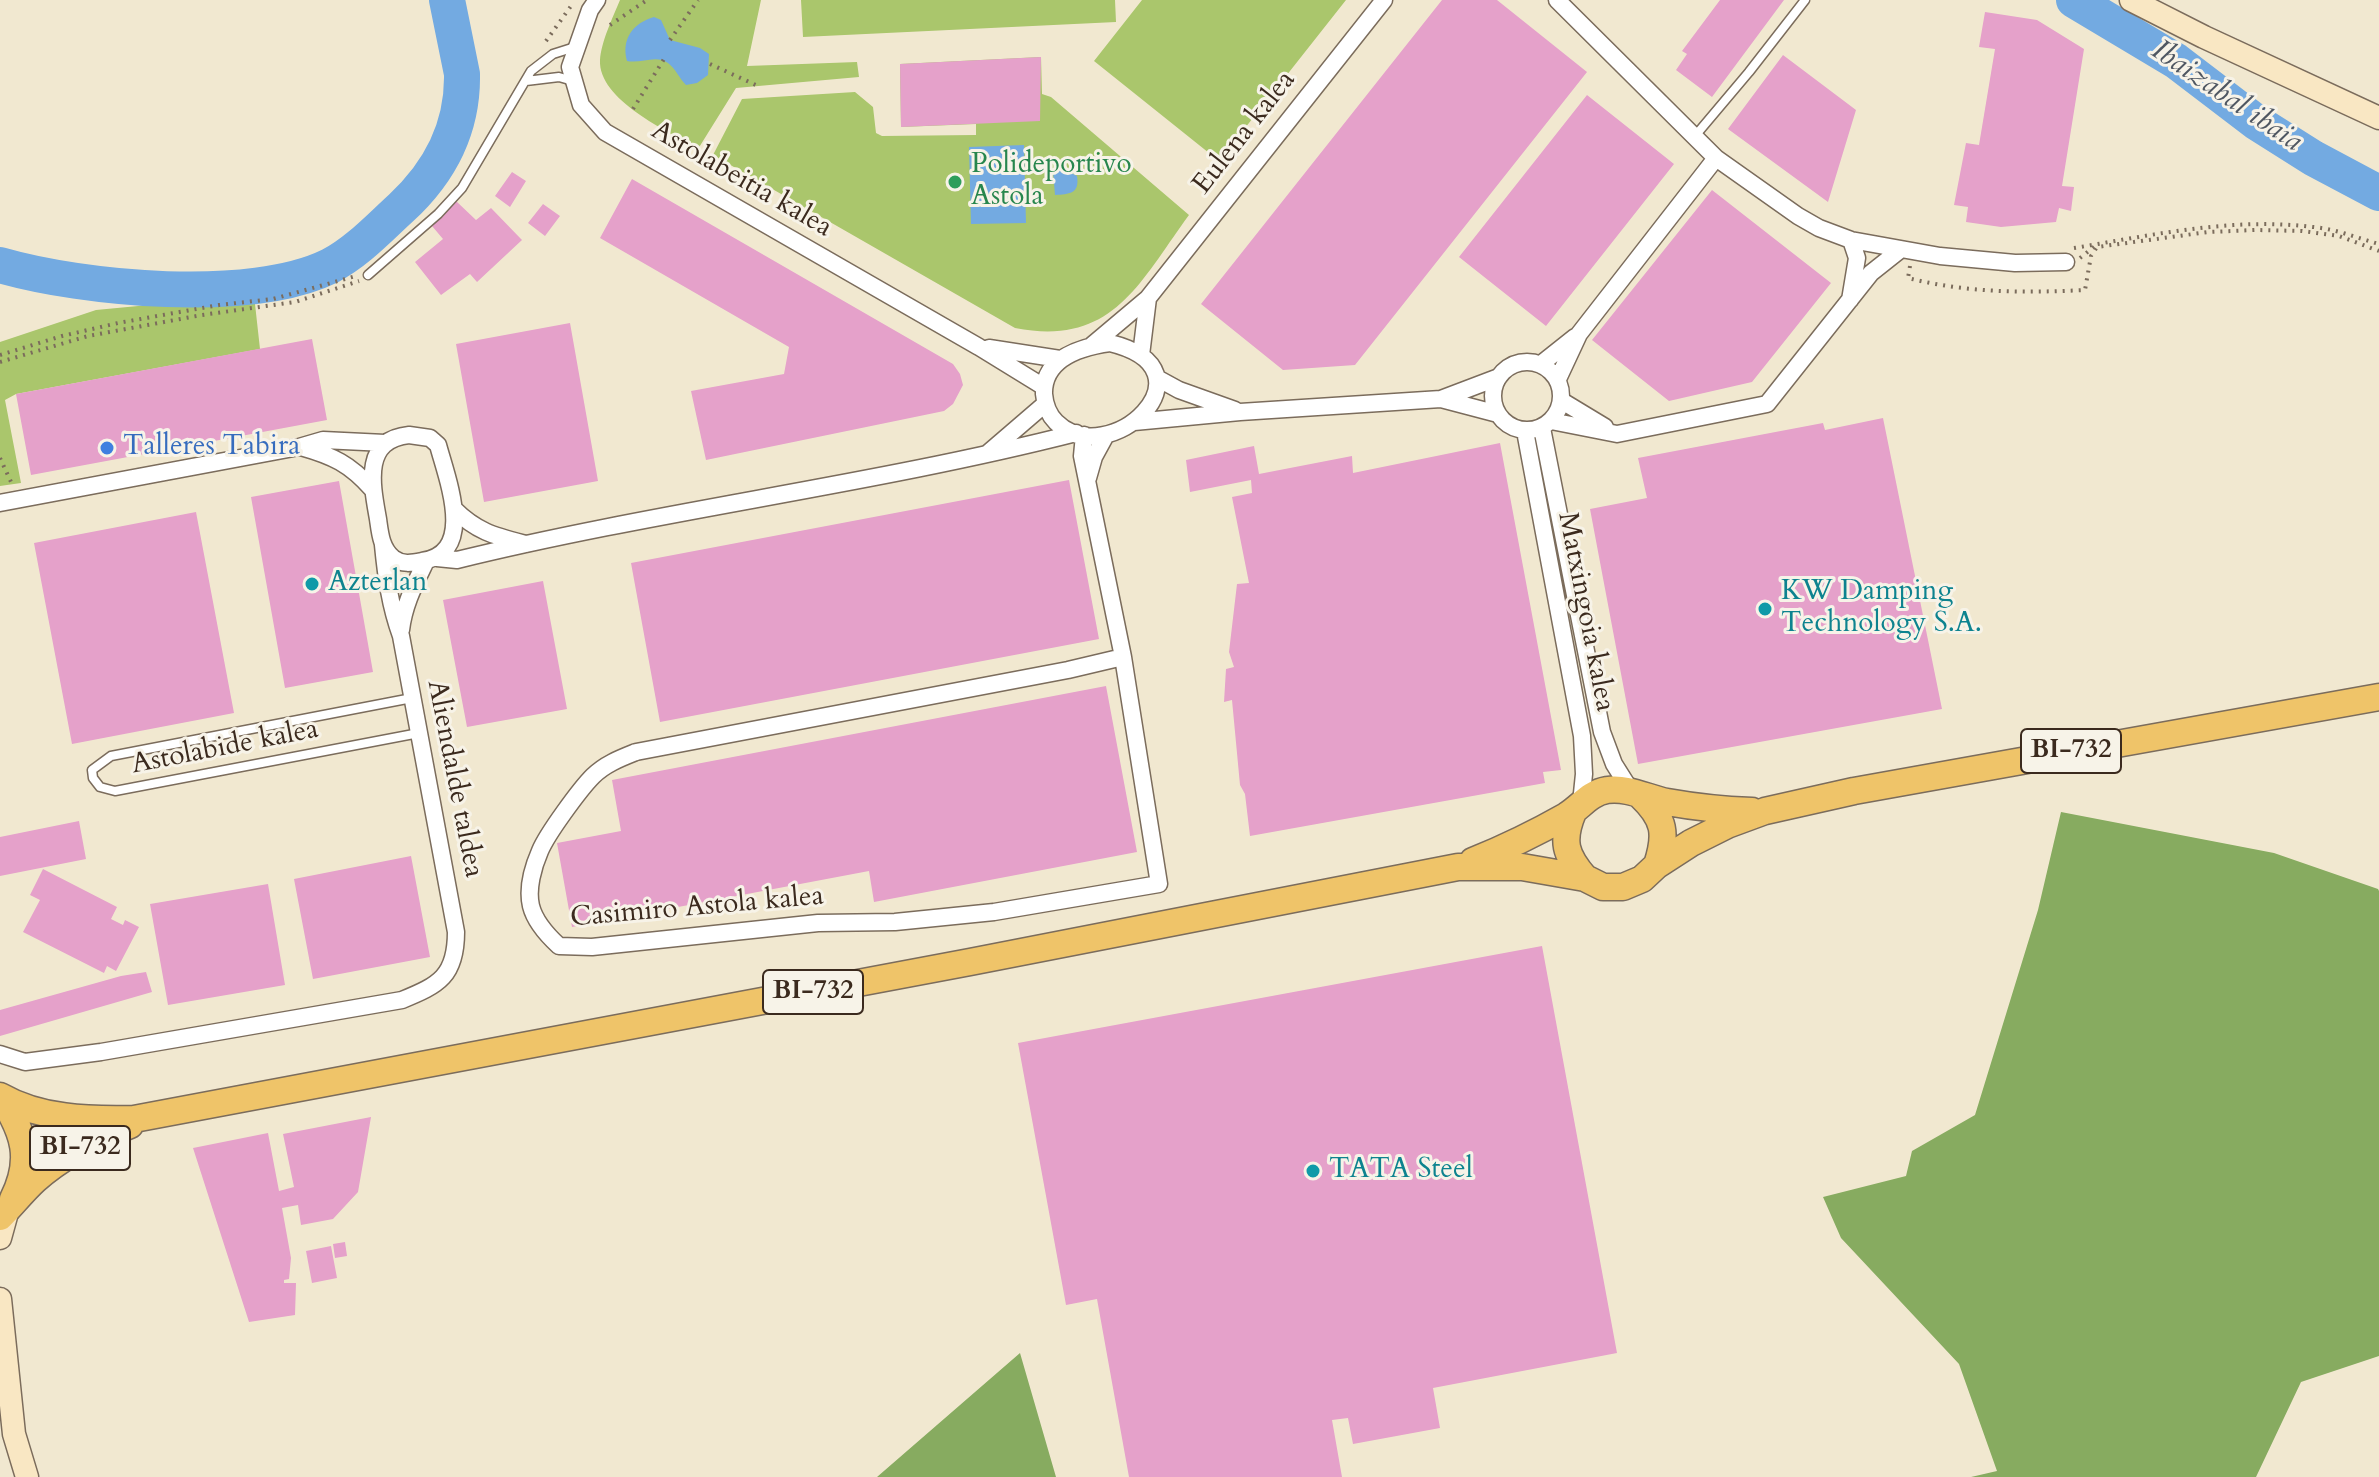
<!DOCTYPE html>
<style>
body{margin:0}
canvas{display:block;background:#f1e8d0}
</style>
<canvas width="2379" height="1477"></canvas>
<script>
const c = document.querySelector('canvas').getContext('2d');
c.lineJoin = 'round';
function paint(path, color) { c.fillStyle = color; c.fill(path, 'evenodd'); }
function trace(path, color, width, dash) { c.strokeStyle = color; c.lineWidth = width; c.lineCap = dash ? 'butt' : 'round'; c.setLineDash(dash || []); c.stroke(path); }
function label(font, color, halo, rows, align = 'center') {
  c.font = font + ' Cardo,serif'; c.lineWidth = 6; c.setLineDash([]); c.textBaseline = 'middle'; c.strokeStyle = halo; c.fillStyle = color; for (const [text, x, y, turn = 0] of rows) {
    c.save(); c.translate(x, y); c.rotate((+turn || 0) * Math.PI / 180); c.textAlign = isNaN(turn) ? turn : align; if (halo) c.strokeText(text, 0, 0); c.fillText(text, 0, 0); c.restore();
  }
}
paint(new Path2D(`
 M620,0H761L747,66L857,62L859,77L736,88L698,149C668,131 598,100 600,60C601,42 613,17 620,0Z
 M801,0H1115L1116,22L803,37Z
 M1142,0H1346L1219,161L1094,61Z
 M1041,57L1042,94L1051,97L1189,215C1139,283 1113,347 1015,328L713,155L742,99L855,92L873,107L876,133L882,136L976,135V124L901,127L900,64Z
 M254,295L260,349L16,394L5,400L21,483L0,486V342L96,310Z`), '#aac66c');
paint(new Path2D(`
 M2061,812L2274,853L2378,889L2379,891V1356L2301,1382L2256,1477H1971L1997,1471L1959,1364L1841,1238L1823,1197L1906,1176L1912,1151L1975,1115L2038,910Z
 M1020,1353L1056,1477H877Z`), '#87ab60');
paint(new Path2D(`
 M654,17L661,20L670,40L700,48L709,54L708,75L697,83L686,85C679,78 676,69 668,63C656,54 641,64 627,61C621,39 633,23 654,17Z
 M1024,145L1026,223L971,224L969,147Z
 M1053,171H1068L1077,176C1080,194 1069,194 1055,195Z`), '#73aae1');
trace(new Path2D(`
 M2074,0L2176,61L2256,122L2313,158L2379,193
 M0,265C83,289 251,305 330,266C357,252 379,228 401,208C440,172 463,128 462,74L447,0`), '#73aae1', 36);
paint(new Path2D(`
 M1442,0H1497L1587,72L1355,365L1283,370L1201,304Z
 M1720,0H1784L1712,97L1676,70L1687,54L1682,51Z
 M1985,12L2037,20L2084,49L2062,186L2074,187L2071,211L2059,208L2056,222L2001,227L1966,222L1968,207L1954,205L1966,143L1979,145L1995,49L1979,47Z
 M1783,55L1856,110L1828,202L1728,129Z
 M1041,57L1040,121L901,127L900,64Z
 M1587,95L1674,164L1546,326L1459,257Z
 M512,172L526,181L510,207L495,196Z
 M632,179L953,364L960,374L963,385L953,404L944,411L706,460L691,391L784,374L789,347L600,238Z
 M1712,190L1831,283L1752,382L1669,401L1592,340Z
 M456,201L476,220L491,208L522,240L477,282L470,274L441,295L415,262L443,239L432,226Z
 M543,204L560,216L545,236L528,223Z
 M570,323L598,481L484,502L456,344Z
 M312,339L327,420L31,475L16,394Z
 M1883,418L1942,709L1638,764L1590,509L1647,498L1638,458L1823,423L1825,430Z
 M1500,443L1561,770L1543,772L1545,783L1250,836L1245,794L1240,785L1232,700L1224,702L1226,669L1234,667L1229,652L1237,584L1249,583L1232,497L1252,493L1251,480L1190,492L1186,460L1254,446L1259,474L1352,456L1353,473Z
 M1069,480L1099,639L660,722L631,563Z
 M339,481L373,672L285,688L251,497Z
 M196,512L234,713L72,744L34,543Z
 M543,581L567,709L467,727L443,600Z
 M1106,686L1137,852L874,902L869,871L572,927L557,843L621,831L612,780Z
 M79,821L86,859L0,876V837Z
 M411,856L430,957L313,979L294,879Z
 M43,869L117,907L111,919L123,925L125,920L139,927L116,971L107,966L104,973L23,932L40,900L30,895Z
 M268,884L285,985L168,1005L150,904Z
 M1542,946L1617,1353L1433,1388L1440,1428L1353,1444L1348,1418L1332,1420L1342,1477H1129L1097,1299L1066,1305L1018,1043Z
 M146,972L152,992L0,1036V1010L121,976Z
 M371,1117L358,1192L333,1219L301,1225L298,1205L282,1208L291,1258L289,1279L284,1280V1283H296L295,1315L249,1322L193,1148L268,1133L279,1191L294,1187L283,1134Z
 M345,1242L347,1256L335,1258L333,1244Z
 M331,1246L337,1278L312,1283L306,1251Z`), '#e5a1ca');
const lane = new Path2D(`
 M526,81L559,77L573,81
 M1695,136L1749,72L1805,0
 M368,275L438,214L462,188L531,71L553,54L575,47
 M412,698L111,756L92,770L93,778L100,787L115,791L419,733`);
const street = new Path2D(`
 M597,0L590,10L570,67L581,105L605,132L979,347L1044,387
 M1557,0L1716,158L1798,216L1819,228L1851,240L1940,256L2015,263L2066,262
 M1850,300L1857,258L1851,240
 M1110,343C1221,370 1108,474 1056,422C1048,414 1045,406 1044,394C1043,358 1081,347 1110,343Z
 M1091,346L1148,298L1384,0
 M989,348L1060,359
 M1141,355L1148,298
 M1493 396a34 34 0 1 1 68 0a34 34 0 1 1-68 0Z
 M1541,364L1575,337
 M1157,378L1179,390L1235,410
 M1558,379L1579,334L1716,158
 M1441,399L1498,414
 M1562,401L1605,427
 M1551,421L1617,434L1767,404L1871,273L1900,250
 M1134,422L1240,412L1441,399L1499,377
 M1542,428L1602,732L1614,764L1631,791
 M1525,431L1582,736L1584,774L1581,803
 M409,435L430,438L438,445C447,479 477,553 422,561C412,563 402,565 393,558C381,548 380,533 378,519C372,485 362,440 409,435Z
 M1084,435L1082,456L1123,657L1159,884L994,912L895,922L818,923L592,947L559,946C547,935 535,922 531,906C527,889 533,867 540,851C547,834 580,789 593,776C605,764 621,758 636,752L1068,670L1123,657
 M301,447C333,456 350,464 372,489
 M988,453L1045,404
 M1088,478L1094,457L1106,435
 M0,503L299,447L323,440L385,443
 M454,509C477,532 495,536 526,544
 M437,558L457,560C661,510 872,485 1076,433
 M401,630C404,604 415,584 426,561
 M0,1054L25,1062L101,1052L402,1000C439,985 456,976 456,932L401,636C390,606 386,576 383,545`);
const secondary = new Path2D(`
 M2131,0L2204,37L2379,118
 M0,1238L8,1209
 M0,1299L14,1434L27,1477`);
const primary = new Path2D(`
 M1641,796C1665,819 1667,834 1657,865
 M1573,812C1561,841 1565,855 1585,878
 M1473,861C1505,848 1536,833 1566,816C1581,807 1589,793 1607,790C1628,787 1647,798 1667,802C1695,807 1723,810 1752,811
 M0,1096C40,1119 88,1120 134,1119L970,962L1458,867H1522L1585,878L1603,887H1623L1642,879L1657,865L1691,843L1727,825L1765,811L1854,791L2379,697
 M2,1098C24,1133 33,1159 13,1199
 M0,1217C12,1205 23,1191 35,1180C63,1155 95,1139 130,1125`);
trace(lane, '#7b6c5c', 11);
trace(street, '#7b6c5c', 19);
trace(secondary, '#7b6c5c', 25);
trace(primary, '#7b6c5c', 29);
trace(new Path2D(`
 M610,25L647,0
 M670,40L698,0
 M546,41L571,6
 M710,64L758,86
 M633,109L664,59
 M2074,248C2153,235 2233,217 2313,227C2336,229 2357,238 2379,244
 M2080,258L2095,246
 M1910,266L1908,278C1967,293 2025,293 2085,290L2091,256L2097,247L2208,232L2255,230L2302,231L2339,236L2379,251
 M0,355L62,336L118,323L219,305L273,299L356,276
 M0,362L88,336L202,315L295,302L359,281
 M0,458L12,484`), '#7b6c5c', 4, [2, 6]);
trace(lane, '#fff', 8);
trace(street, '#fff', 16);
trace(secondary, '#f9e7c3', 22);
trace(primary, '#efc469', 26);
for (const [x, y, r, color] of [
 [955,182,8,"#2e9e5b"],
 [107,448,8,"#3f7fe0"],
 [312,584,8,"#0f9aa8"],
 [1765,609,8,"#0f9aa8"],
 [1313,1171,8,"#0f9aa8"]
]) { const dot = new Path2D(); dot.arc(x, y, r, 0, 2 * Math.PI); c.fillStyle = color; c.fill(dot); trace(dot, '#f7f3e8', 3); }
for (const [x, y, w] of [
 [2071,751,100],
 [813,992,100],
 [80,1148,100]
]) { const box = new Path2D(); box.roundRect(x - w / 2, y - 22, w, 44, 6); c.fillStyle = '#f7f3e8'; c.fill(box); trace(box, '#3b2a1e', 2); }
label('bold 26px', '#3b2a1e', null, [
 ["BI-732",2071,751],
 ["BI-732",813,992],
 ["BI-732",80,1148]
]);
label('28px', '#3b2a1e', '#f7f3e8', [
 ["Eulena kalea",1245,133,-52],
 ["Astolabeitia kalea",741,180,30],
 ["Matxingoia kalea",1585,612,79],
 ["Astolabide kalea",225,748,-11],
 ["Aliendalde taldea",454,779,79],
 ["Casimiro Astola kalea",697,908,-5]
]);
label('28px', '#27864d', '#f7f3e8', [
 ["Polideportivo",971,166],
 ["Astola",971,198]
], 'left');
label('28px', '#366cbe', '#f7f3e8', [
 ["Talleres Tabira",123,448]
], 'left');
label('28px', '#0d838f', '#f7f3e8', [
 ["Azterlan",328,584],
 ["KW Damping",1781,593],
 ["Technology S.A.",1781,625],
 ["TATA Steel",1329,1171]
], 'left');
label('italic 30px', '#4f5762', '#f7f3e8', [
 ["Ibaizabal ibaia",2226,97,34]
]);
</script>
